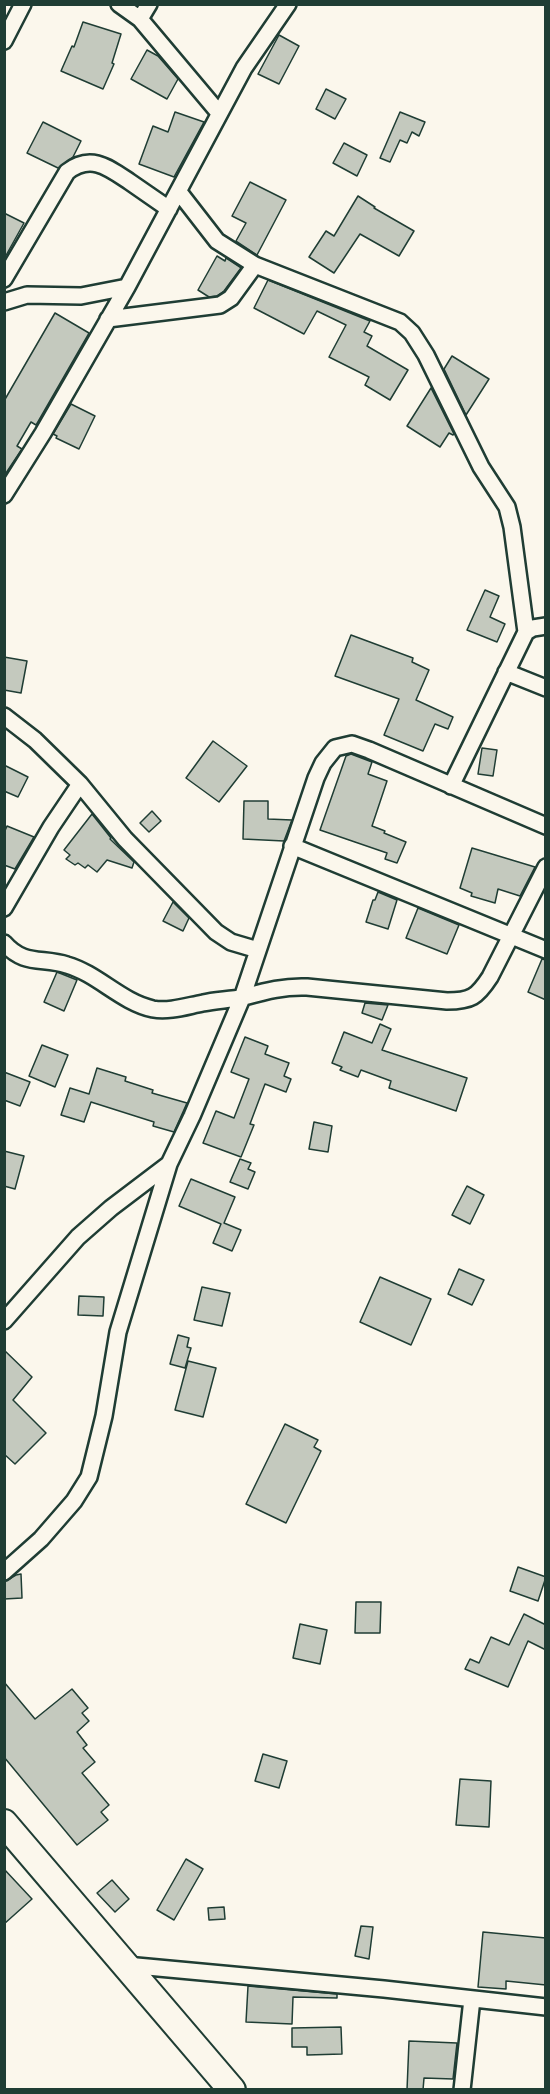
<!DOCTYPE html>
<style>
body{margin:0}
#map{position:relative;width:550px;height:2094px;overflow:hidden;background:#fbf7ec;font-family:"Patrick Hand",sans-serif}
canvas{display:block}
.frame{position:absolute;inset:0;border:6px solid #1f3d34;pointer-events:none}
</style>
<div id="map">
<canvas width="550" height="2094"></canvas>
<div class="frame"></div>
</div>
<script>
const c = document.querySelector('canvas').getContext('2d');
c.lineJoin = 'round';
function paint(path, color) { c.fillStyle = color; c.fill(path, 'evenodd'); }
function trace(path, color, width, dash) { c.strokeStyle = color; c.lineWidth = width; c.lineCap = dash ? 'butt' : 'round'; c.setLineDash(dash || []); c.stroke(path); }
const building = new Path2D(`
 M83,22L121,34L112,63L114,64L103,89L61,71L72,46L74,47Z
 M279,35L299,46L279,84L258,74Z
 M147,50L158,56L178,79L167,99L131,79Z
 M326,89L346,99L335,119L316,109Z
 M175,112L204,122L174,177L139,164L153,126L168,132Z
 M400,112L425,122L419,136L412,132L407,143L400,140L390,162L380,158Z
 M43,122L81,141L73,157L58,168L27,153Z
 M344,143L367,155L357,176L333,163Z
 M250,182L286,200L257,255L236,241L246,223L232,216Z
 M358,196L375,207L374,208L414,231L399,256L360,234L334,273L309,257L326,231L334,236Z
 M4,213L24,223L4,259Z
 M217,256L225,261L226,258L241,268L224,291L217,296L209,297L198,290Z
 M268,280L370,321L364,332L372,336L367,346L408,370L390,400L365,385L369,377L329,357L346,325L317,311L304,334L254,308Z
 M55,313L89,333L36,425L31,422L17,446L22,449L4,476V401Z
 M452,356L489,379L466,415L444,369Z
 M431,388L454,434L453,435L449,433L440,447L407,426Z
 M71,404L95,416L79,449L56,438L57,436L53,434Z
 M485,590L499,596L490,617L505,624L497,642L467,630Z
 M351,635L413,658L412,662L429,670L416,700L453,717L448,729L435,724L423,751L384,735L399,699L335,676Z
 M4,657L27,661L21,693L4,690Z
 M213,741L247,766L219,802L186,778Z
 M482,748L497,750L493,776L478,774Z
 M351,754L372,762L368,774L387,781L372,826L385,831L384,833L406,842L397,863L385,859L387,853L320,830L346,756Z
 M4,765L28,777L18,797L4,791Z
 M244,801H268V819L292,820L284,841L243,839Z
 M152,811L161,821L149,832L140,823Z
 M92,814L111,838L110,839L134,862L132,868L107,860L97,872L88,865L85,868L78,863L75,865L66,859L70,855L64,850Z
 M7,826L34,837L15,869L4,865V833Z
 M472,848L535,867L520,896L498,889L495,903L471,896L472,893L460,888Z
 M378,892L397,900L388,929L366,922L373,900H375Z
 M173,902L189,918L183,931L163,921Z
 M418,908L459,925L447,954L406,938Z
 M542,959L546,960V1000L528,992Z
 M57,972L77,980L64,1011L44,1002Z
 M365,1003L388,1005L382,1020L362,1013Z
 M380,1024L391,1029L382,1050L467,1078L456,1111L389,1088L391,1081L361,1070L358,1077L340,1070L342,1067L332,1063L344,1032L372,1043Z
 M245,1037L268,1046L265,1054L289,1063L284,1076L291,1079L286,1092L265,1084L250,1124L254,1125L241,1157L203,1143L216,1111L234,1118L249,1079L231,1072Z
 M42,1045L68,1055L55,1087L29,1076Z
 M97,1068L126,1077L125,1081L153,1090L152,1093L187,1103L174,1132L153,1126L154,1122L91,1102L84,1122L61,1115L70,1088L89,1094Z
 M4,1072L30,1082L20,1106L4,1100Z
 M314,1122L332,1126L328,1152L309,1149Z
 M4,1151L24,1156L15,1189L4,1186Z
 M240,1159L251,1163L248,1169L255,1172L248,1189L230,1182Z
 M191,1179L235,1197L224,1223L241,1230L232,1251L213,1243L221,1224L179,1206Z
 M467,1186L484,1195L470,1224L452,1215Z
 M459,1269L484,1280L472,1305L448,1294Z
 M380,1277L431,1299L411,1345L360,1322Z
 M202,1287L230,1293L222,1326L194,1320Z
 M79,1296L104,1297L103,1316L78,1315Z
 M178,1335L189,1338L187,1347L191,1348L185,1368L170,1364Z
 M4,1350L32,1377L13,1400L46,1433L15,1464L4,1454Z
 M188,1361L216,1368L203,1417L175,1410Z
 M285,1424L318,1440L314,1447L321,1451L286,1523L246,1504Z
 M518,1567L546,1577L538,1601L510,1591Z
 M21,1574L22,1598L4,1599V1582L16,1575Z
 M356,1602H381L380,1633H355Z
 M524,1614L546,1625V1650L528,1641L508,1687L465,1669L470,1659L479,1663L491,1637L509,1645Z
 M300,1624L327,1630L320,1664L293,1658Z
 M4,1682L35,1719L72,1689L88,1708L82,1713L89,1721L77,1732L87,1745L83,1748L95,1762L82,1773L109,1805L101,1812L108,1820L77,1845L4,1757Z
 M263,1754L287,1761L279,1788L255,1781Z
 M460,1779L491,1781L489,1827L456,1825Z
 M186,1859L203,1869L174,1920L157,1910Z
 M4,1869L32,1899L4,1924Z
 M112,1880L129,1899L115,1912L97,1893Z
 M224,1907L225,1919L209,1920L208,1908Z
 M361,1926L373,1927L369,1959L355,1956Z
 M483,1932L546,1938V1985L506,1981V1989L478,1987Z
 M248,1986L337,1994V1998L293,1997L292,2024L246,2022Z
 M341,2027L342,2054L307,2055V2047H292V2028Z
 M409,2041L457,2043L453,2079L424,2078L423,2090H407Z`);
paint(building, '#c4c9be');
trace(building, '#1f3d34', 1.5);
const minor = new Path2D(`
 M119,4L140,19L219,113
 M140,19L149,4
 M4,41L23,4
 M179,192L217,241L255,265L400,322L412,333L426,355L481,467L507,507L512,527L526,632L451,786
 M4,279L67,172C91,153 109,168 130,182C143,191 156,200 169,209
 M4,302L27,295L81,296L127,287
 M108,319L220,305L231,298L255,265
 M4,495L43,433L127,287L244,68L288,4
 M526,632L533,628L546,626
 M506,672L546,688
 M4,716L35,740L80,784L125,839L216,932L231,942L258,950
 M292,846L546,950
 M4,908L51,827L80,784
 M4,943C24,966 42,957 67,965C98,974 121,1002 153,1009C169,1012 187,1006 203,1003C216,1000 230,1000 244,997C266,991 284,986 307,987L447,1001C471,1001 477,997 490,977L546,867
 M4,1321L78,1237L111,1208L169,1164L192,1116L242,998L316,778L323,763L335,748L352,744L369,750L546,826
 M4,1572L41,1539L74,1501L89,1477L104,1416L118,1332L169,1164
 M126,1965L384,1989L546,2007
 M462,2090L472,1999`);
const primary = new Path2D(`
 M4,1823L232,2090`);
trace(minor, '#1f3d34', 20);
trace(primary, '#1f3d34', 30);
trace(minor, '#fbf7ec', 15);
trace(primary, '#fbf7ec', 26);
</script>
